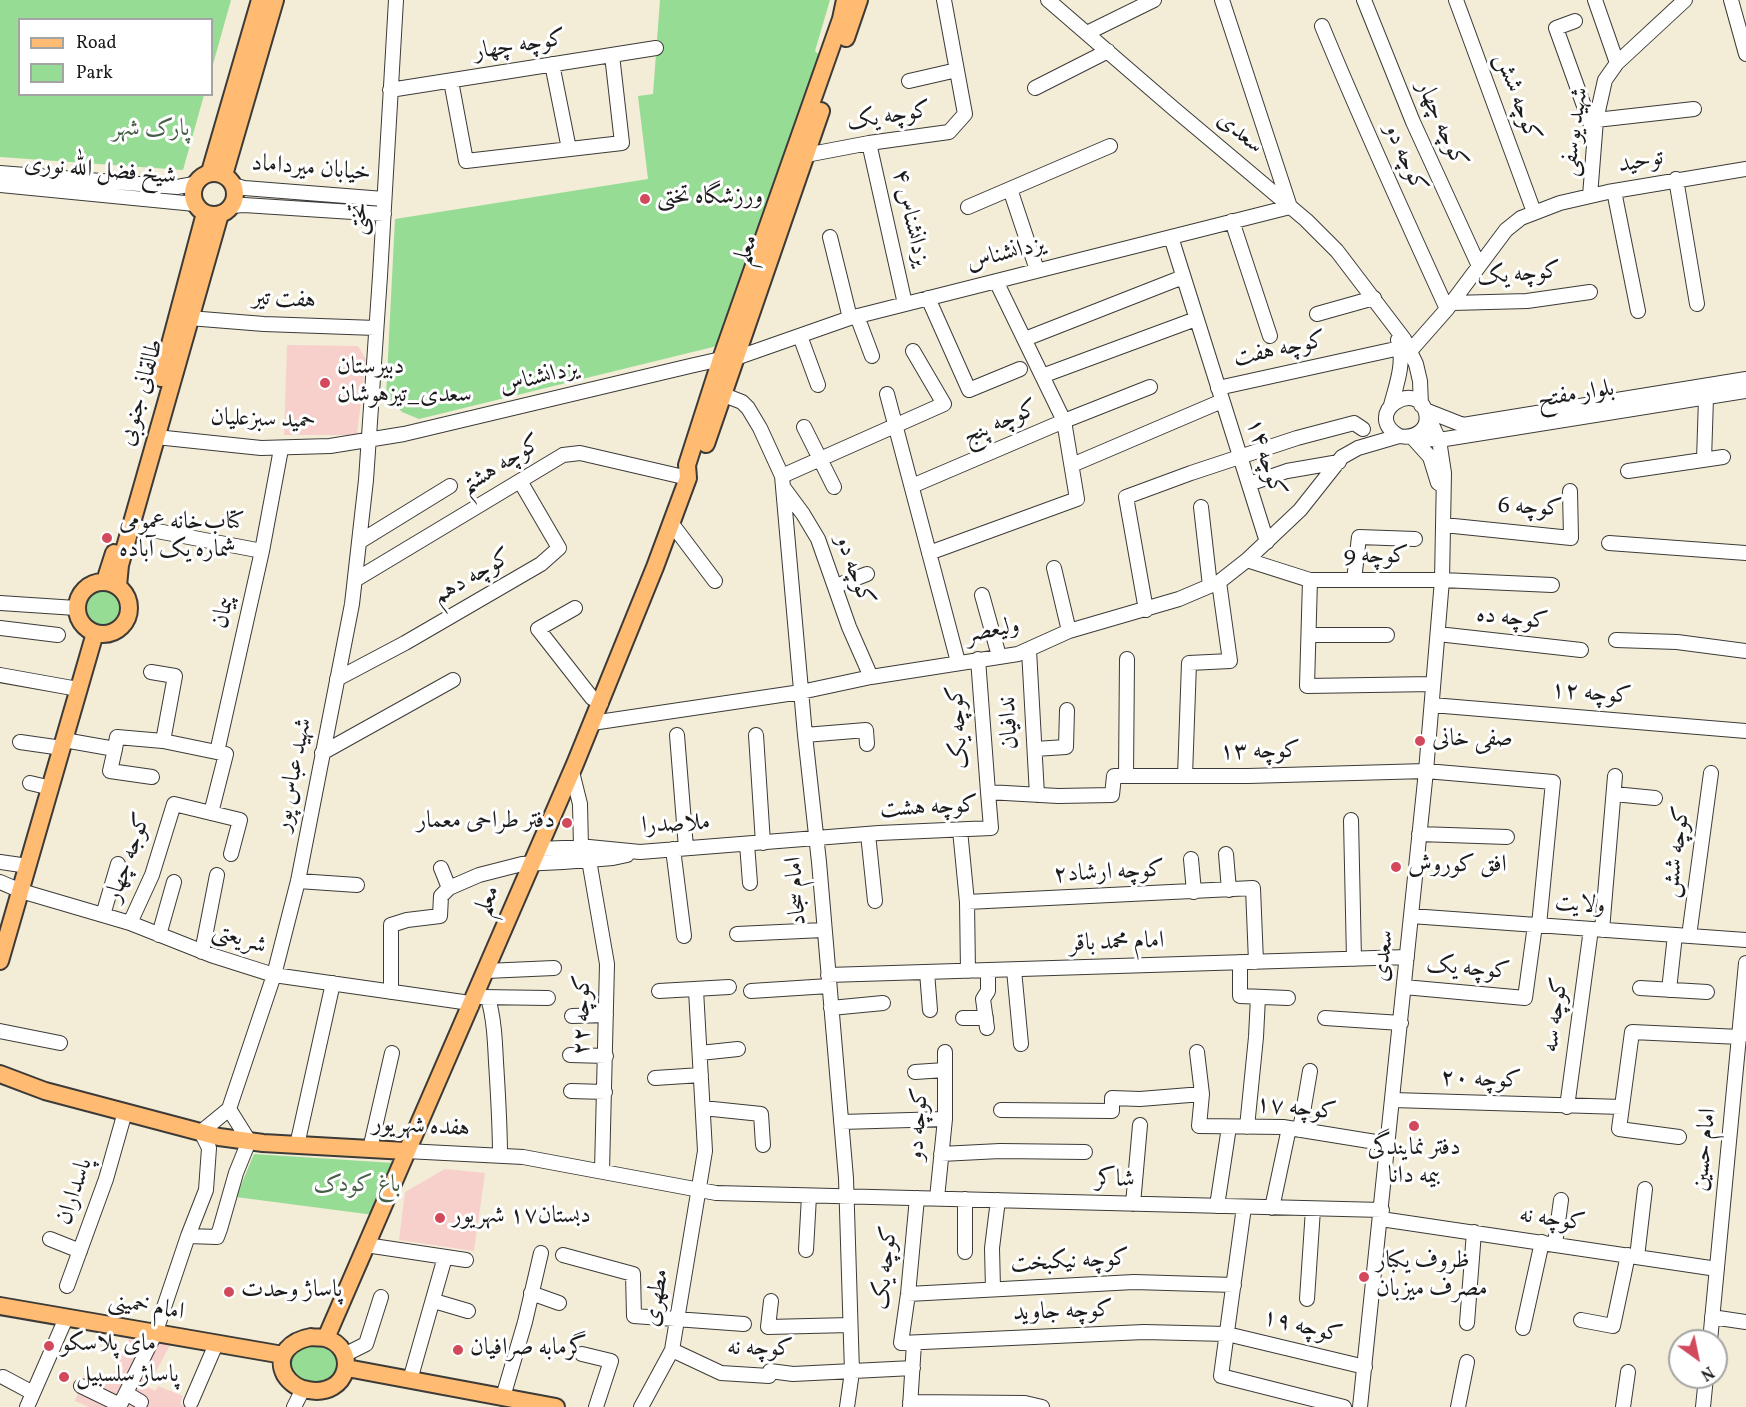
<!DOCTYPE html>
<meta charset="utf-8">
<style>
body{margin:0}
#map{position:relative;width:1746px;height:1407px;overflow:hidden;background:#f3ecd7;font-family:Vollkorn,serif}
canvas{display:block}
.legend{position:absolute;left:18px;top:18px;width:195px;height:78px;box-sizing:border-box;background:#fff;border:2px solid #a4a4a4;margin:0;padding:8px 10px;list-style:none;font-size:18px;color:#1c1c1c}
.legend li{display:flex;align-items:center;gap:12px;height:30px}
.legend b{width:30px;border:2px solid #a4a4a4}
.north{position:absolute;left:1668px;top:1329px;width:60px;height:60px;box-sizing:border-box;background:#fff;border:2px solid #a4a4a4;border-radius:50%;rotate:147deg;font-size:16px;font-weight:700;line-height:24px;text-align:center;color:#1c1c1c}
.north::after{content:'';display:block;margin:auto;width:21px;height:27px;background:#d1495b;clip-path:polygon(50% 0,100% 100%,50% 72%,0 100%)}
</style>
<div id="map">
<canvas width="1746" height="1407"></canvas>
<ul class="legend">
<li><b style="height:8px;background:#ffbb71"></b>Road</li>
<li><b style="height:16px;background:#97dc95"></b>Park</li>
</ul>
<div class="north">N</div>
</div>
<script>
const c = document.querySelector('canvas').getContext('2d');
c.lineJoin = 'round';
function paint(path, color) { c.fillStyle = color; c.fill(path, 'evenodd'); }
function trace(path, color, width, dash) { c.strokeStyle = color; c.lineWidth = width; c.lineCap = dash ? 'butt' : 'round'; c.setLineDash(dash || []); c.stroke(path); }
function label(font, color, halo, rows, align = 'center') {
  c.font = font + ' Vollkorn,Amiri,serif'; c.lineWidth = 6; c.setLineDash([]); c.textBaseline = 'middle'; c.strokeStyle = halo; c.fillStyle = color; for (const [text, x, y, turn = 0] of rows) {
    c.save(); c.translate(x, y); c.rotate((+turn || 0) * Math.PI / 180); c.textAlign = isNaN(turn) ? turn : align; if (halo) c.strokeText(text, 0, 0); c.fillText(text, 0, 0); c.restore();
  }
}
paint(new Path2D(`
 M287,345L358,346L366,359L357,435H284Z
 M445,1169L485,1173L474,1251L399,1240L405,1192Z
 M129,1339L170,1345L148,1387L155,1391L158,1386L183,1396L180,1404L186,1407H89L75,1401L85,1374L109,1384Z`), '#f7d0cc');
paint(new Path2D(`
 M0,0H231L212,68V20H20V94L204,95L183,170L0,157Z
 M660,0H830L815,51L819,55L717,346L419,419L402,412L386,395L395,219L648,179L638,96L653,94Z
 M83 609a20 20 0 1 1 40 0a20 20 0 1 1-40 0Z
 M254,1154L394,1163L374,1215L236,1197Z
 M313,1344C327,1346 337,1352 338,1367L331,1379C313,1385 294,1386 291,1362L298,1349Z`), '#97dc95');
const minor = new Path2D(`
 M1048,0L1173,108L1306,220L1337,251L1404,339L1416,364L1420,381L1421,405
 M1364,0L1413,122L1479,266
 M1456,0L1534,212
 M1595,0L1617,63
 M1731,0L1746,54
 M1575,21L1556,28L1593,131
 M1322,26C1361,121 1404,215 1447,309
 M1087,33L1154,0
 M552,64L569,149
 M451,81L466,161L622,143L612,55
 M909,81L957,70
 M1035,88L1108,51
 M390,90L656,48
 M1596,120L1694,109
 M869,143L905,304
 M806,155L869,143L949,132L965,114L944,0
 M0,173L177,187L194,184
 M1676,179L1697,304
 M0,185L195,204
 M233,185L244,188L384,199
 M1010,189L1037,270
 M1614,191L1638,311
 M1590,196L1596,120L1605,80L1617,63L1685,0
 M231,206L244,205L384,214
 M968,207L1110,146
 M1232,221L1270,336
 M830,237L850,318
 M1171,237L1267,542
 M928,298L969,390L1020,369
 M1452,303L1527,301L1590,292
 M1317,314L1374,298
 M857,316L872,356
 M189,318L264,324L376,328
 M800,336L818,385
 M1025,339L1183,277
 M1410,351L1447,309L1506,230L1521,218L1560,203L1608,192L1746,169
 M1042,376L1196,319
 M1218,388L1400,348
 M887,394L958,662
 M724,395L742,402L748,408L760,428L782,476L805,735L819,862L846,1178L852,1372L847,1407
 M1391,405C1397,383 1405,362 1398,340
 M1425,410L1463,425L1746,379
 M804,427L834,487
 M156,437L261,448L330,446L404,434L690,366L721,359L736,358L850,318L1290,207L1222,0
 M1412,437L1439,440L1746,391
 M1412,437L1430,457L1438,483
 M1704,460L1706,398
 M1072,465L1222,401
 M1628,471L1723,457
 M782,476L944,404L913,351
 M1249,484L1287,471L1339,462
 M912,486L1064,421L996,281
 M783,487L803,514L818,539L849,627L871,677
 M1201,507L1210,586
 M672,524L715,581
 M1444,525L1571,538L1570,491
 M131,526L262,551
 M359,542L450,486
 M1609,543L1746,553
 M929,553L1077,499L1064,421L1150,387
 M1247,560L1310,580L1307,686L1433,684
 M1054,568L1069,631
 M355,580L563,455L580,453L688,478
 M1310,580H1442L1552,585
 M1354,580L1359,537L1415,539
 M836,586L867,574
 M982,595L999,656
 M0,603L76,608
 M575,608L538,629L592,698L601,703
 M1146,610L1126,497L1191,473L1297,438L1354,423L1363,429
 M0,628L58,635
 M1438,634L1581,650
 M1309,635H1387
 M1616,640L1677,642L1746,651
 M1029,650L1037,795
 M978,659L988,792
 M151,672L175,676L163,741
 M0,675L78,689
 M337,679L405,643L541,564L559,548L520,481
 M1432,705L1746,731
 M592,723L801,692L871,677L1018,654L1069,631L1179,599L1219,582L1247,560L1300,510L1342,457L1358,448L1399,436C1414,439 1430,430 1426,413C1417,377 1361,414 1399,436
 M677,735L686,848
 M756,735L763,843
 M805,735L866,730L867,744
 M64,740L115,749L117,737L163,741L226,754L211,813
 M20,742L62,748
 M115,749L110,771L152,777
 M1035,749L1066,747L1067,710
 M217,752L262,551L281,449
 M322,753L453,680
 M572,772L580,804L581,847
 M1126,776L1127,659
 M1185,776L1189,663L1230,661L1219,582
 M30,783L51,788
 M1614,794L1655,798
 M1351,820L1354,959
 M960,830L967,902L968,971
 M868,834L875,901
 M1419,834L1507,837
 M747,844L750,883
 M538,849L589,847L640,852L879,833L991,828L988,792L1058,796L1112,795L1114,776H1248L1426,771L1553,782L1539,925
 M673,849L684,936
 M1226,854L1229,890
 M1191,859L1194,892
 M589,860L607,964L602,1171
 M0,862L28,866
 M441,868L449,888
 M298,881L357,885
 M0,882L21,891L130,923L211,955L274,975L463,1002L471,1006
 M967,902L1253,888L1256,962
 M103,915L118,864
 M1411,916L1746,940
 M130,923L152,875L174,804L240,820L231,854
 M1602,930L1615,776
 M737,934L823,930
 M159,935L174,882
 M1689,936L1711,773
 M202,952L217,875
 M1240,962V996L1288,998
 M1014,970L1021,1044
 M486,971L554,968
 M927,972L930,1010
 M828,975L1407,957
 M1404,987L1525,998L1535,925
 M1640,988L1707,992
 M1669,990L1675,935
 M659,991L729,987
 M751,991L829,986
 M391,992V925L407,920L440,916L441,896L449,888L479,875L522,864L563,862L613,858L627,855
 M481,997L548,998
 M488,998C494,1018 495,1041 496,1062C498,1094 500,1124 500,1156
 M831,1008L883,1003
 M572,1016L606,1015
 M963,1018H986
 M1325,1018L1401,1023
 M987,1028L983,999L988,991V971
 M0,1031L60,1043
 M1197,1052L1202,1094L1199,1126L1283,1127L1388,1144
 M700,1053L738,1049
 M570,1055L606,1056
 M915,1072L945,1070
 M655,1078L701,1075
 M571,1091L605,1092
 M1393,1100L1622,1107
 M1567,1107L1591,929
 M703,1108L761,1114L763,1145
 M229,1109L274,975L298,881L352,604L366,480L380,276L396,0
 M1001,1110L1112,1111V1098L1140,1099L1202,1094
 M841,1122L945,1119
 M1247,1127L1256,1037L1258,997
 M1300,1130L1310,1071
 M1679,1137L1619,1129L1632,1032L1740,1037
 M297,1145L333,983
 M370,1149L392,1053
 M406,1151L523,1157L716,1193L1382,1210
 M941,1154L1000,1151L1085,1152
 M917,1198L908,1294L901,1343L1144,1332L1227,1334L1365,1367
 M937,1198L945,1119V1052
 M1133,1204L1140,1125
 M1217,1206L1229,1127
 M1244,1207L1221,1376L1344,1407
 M1272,1208L1289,1128
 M1381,1219L1717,1269
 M188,1236L217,1237L220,1229L236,1173L249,1141L229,1109
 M50,1239L80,1251
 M1555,1244L1561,1200
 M366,1245L466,1260
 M806,1250L809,1196
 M965,1252V1199
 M563,1255L633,1274L634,1316L744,1324
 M1637,1257L1645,1189
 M67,1286L106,1179L125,1112
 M993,1289L992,1248L998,1200
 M531,1293L559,1303
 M908,1294L1134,1282L1234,1285
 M1307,1299L1313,1209
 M434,1301L468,1311
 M771,1301L768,1327L850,1325
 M1712,1317L1746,1322
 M1581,1320L1613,1326L1628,1255
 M1467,1323L1474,1232
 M1523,1328L1542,1242
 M1710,1341L1746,963
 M672,1350L721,1373L769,1376L770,1371L793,1374L913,1368
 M582,1354L611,1361L596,1407
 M344,1355L366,1344L381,1297
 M3,1377L33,1393
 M410,1380L445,1257
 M81,1386L120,1405
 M126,1393L141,1402
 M503,1397L525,1322L541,1253
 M191,1402L216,1344
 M910,1402L1025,1403L1042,1407
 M27,1407L66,1318
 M119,1407L155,1334L188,1236L206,1190L209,1148L201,1132L229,1109
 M294,1407L303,1389
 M641,1407L672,1350L705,1151L696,990
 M910,1407L914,1343
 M1360,1407L1426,771L1442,580L1444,473L1439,440L1426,412
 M1458,1407L1467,1362
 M1623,1407L1628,1372
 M1703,1407L1706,1377`);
const major = new Path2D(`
 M846,38L859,0
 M210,172L260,0
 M193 194a21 21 0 1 1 42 0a21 21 0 1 1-42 0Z
 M224,175L275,0
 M161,378L205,213
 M706,444L821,111
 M105,581L114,553
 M77 608a26 26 0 1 1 52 0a26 26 0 1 1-52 0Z
 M118,586L120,565L131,526L220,214
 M0,961L95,633
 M0,1074L45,1091L219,1137L263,1143L406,1151
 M0,1306L283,1355
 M311,1337C316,1338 321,1337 325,1338C360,1348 349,1398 308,1390C299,1389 290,1383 285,1375C274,1354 293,1340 311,1337Z
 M326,1338L575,764L655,567L688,478L687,465L721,359L841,19L845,0
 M347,1368L556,1407`);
trace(minor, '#3c3b38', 16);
trace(major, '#3c3b38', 20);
trace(minor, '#fff', 14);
trace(major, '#ffbb71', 16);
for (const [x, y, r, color] of [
 [645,199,6,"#d1495b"],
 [325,383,6,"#d1495b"],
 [107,538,6,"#d1495b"],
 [1420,741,6,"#d1495b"],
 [567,823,6,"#d1495b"],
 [1396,867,6,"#d1495b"],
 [1414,1126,6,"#d1495b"],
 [440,1218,6,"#d1495b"],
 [1364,1277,6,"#d1495b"],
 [229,1292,6,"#d1495b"],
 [49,1346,6,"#d1495b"],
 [458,1350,6,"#d1495b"],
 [64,1377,6,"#d1495b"]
]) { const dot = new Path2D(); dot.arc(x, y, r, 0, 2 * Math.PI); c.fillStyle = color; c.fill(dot); trace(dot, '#fff', 2); }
label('24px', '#1c1c1c', '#fff', [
 ["کوچه چهار",520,47,-9],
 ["کوچه شش",1516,98,70],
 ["کوچه یک",889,118,-9],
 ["کوچه چهار",1440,125,66],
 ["شهید یوسفی",1576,132,-82],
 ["سعدی",1239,134,40],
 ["کوچه دو",1404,159,66],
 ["توحید",1641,163,-11],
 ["خیابان میرداماد",311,170,5],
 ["شیخ فضل الله نوری",100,172,5],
 ["یزدانشناس ۴",909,218,77],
 ["تختی",361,219,-87],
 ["معلم",748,250,-71],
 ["یزدانشناس",1006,255,-14],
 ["کوچه یک",1519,276,-5],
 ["هفت تیر",284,301,3],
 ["کوچه هفت",1280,351,-12],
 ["یزدانشناس",539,379,-13],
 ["طالقانی جنوبی",143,393,-74],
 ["بلوار مفتح",1576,396,-9],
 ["حمید سبزعلیان",263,421,2],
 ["کوچه پنج",1001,424,-23],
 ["کوچه ۱۴",1264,458,72],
 ["کوچه هشتم",502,466,-32],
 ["کوچه 6",1530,509,3],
 ["کوچه 9",1376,558],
 ["کوچه دو",853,571,70],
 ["کوچه دهم",473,578,-30],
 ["پیمان",225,613,-77],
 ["کوچه ده",1512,620,6],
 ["ولیعصر",993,632,-11],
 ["کوچه ۱۲",1591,695,5],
 ["ندافیان",1011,723,-93],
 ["کوچه یک",960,727,-94],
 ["کوچه ۱۳",1260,753,-1],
 ["شهید عباس پور",295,775,-79],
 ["کوچه هشت",929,809,-3],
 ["ملاصدرا",676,826,-3],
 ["کوچه شش",1678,852,-82],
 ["کوجه چهار",130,858,-70],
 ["کوچه ارشاد۲",1109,874,-3],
 ["امام سجاد",798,891,-94],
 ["معلم",489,901,-67],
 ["ولایت",1580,906,4],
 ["شریعتی",239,940,18],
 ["امام محمد باقر",1117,944,-2],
 ["سعدی",1385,956,-84],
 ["کوچه یک",1468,970,5],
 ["کوچه ۲۲",584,1015,-89],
 ["کوچه سه",1557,1015,-82],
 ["کوچه ۲۰",1481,1081,2],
 ["کوچه ۱۷",1296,1110,6],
 ["کوچه دو",920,1124,-86],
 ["هفده شهریور",421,1128,3],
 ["امام حسین",1706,1150,-84],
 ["شاکر",1115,1181,2],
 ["پاسداران",76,1192,-71],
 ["کوچه نه",1552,1221,8],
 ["کوچه نیکبخت",1070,1263,-3],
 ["کوچه یک",887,1268,-84],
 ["مطهری",658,1298,-80],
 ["امام خمینی",146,1308,10],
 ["کوچه جاوید",1063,1313,-2],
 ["کوچه ۱۹",1302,1328,14],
 ["کوچه نه",760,1350,1]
]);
label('24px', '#475f46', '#fff', [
 ["پارک شهر",151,131],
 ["باغ کودک",357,1187]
]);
label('24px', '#1c1c1c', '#fff', [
 ["ورزشگاه تختی",657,199],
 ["دبیرستان",337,369],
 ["سعدی_تیزهوشان",337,397],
 ["کتاب‌خانه عمومی",119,524],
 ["شماره یک آباده",119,552],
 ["صفی خانی",1432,741],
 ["دفتر طراحی معمار",555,823,"right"],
 ["افق کوروش",1408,867],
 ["دفتر نمایندگی",1414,1150,"center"],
 ["بیمه دانا",1414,1178,"center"],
 ["دبستان۱۷ شهریور",452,1218],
 ["ظروف یکبار",1376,1263],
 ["مصرف میزبان",1376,1291],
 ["پاساژ وحدت",241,1292],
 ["مای پلاسکو",61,1346],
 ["گرمابه صرافیان",470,1350],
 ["پاساژ سلسبیل",76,1377]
], 'left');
</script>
